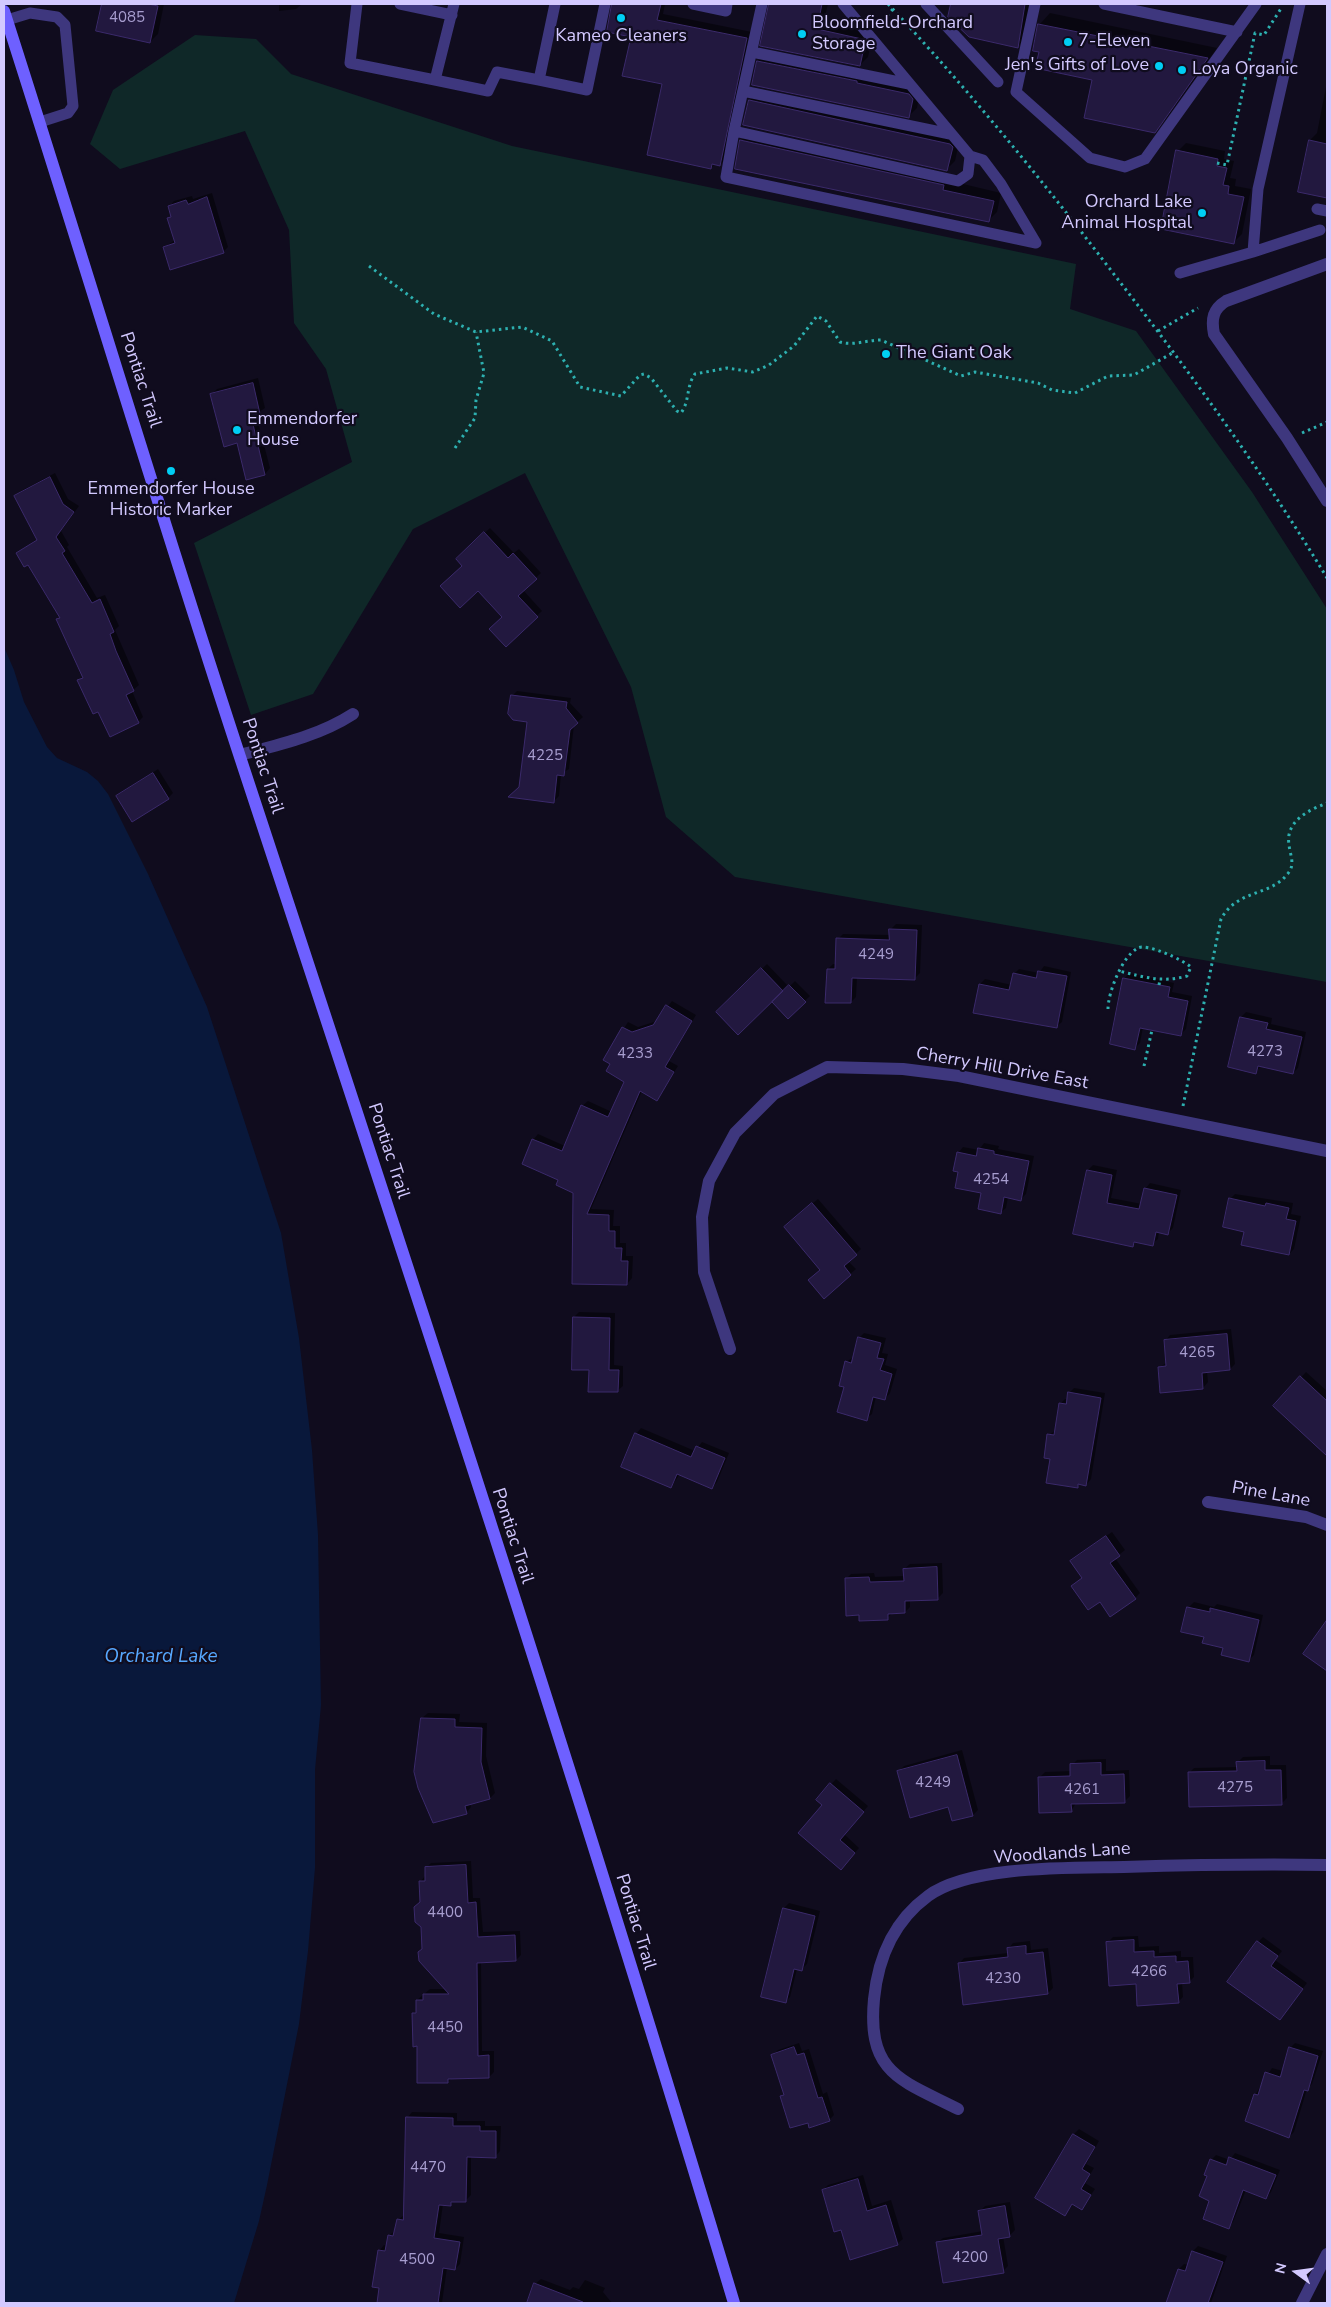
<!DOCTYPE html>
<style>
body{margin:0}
#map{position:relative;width:1331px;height:2307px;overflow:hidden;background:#100c1e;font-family:"Nunito Sans",sans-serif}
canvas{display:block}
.frame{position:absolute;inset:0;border:5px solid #d3c9ff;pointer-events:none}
.north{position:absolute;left:1271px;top:2247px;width:50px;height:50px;-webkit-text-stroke:4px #100c1e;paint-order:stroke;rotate:284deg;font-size:14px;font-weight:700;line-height:20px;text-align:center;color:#d3c9ff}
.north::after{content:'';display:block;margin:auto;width:18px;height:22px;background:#d3c9ff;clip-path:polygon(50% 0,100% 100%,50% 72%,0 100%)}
</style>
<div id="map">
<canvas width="1331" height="2307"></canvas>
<div class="frame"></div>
<div class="north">N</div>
</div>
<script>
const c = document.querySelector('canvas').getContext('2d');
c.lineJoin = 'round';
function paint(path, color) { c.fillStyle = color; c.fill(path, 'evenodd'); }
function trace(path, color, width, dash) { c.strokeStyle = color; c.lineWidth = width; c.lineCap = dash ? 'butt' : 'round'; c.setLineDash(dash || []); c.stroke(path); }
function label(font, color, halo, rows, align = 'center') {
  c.font = font + ' "Nunito Sans",sans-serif'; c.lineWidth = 4.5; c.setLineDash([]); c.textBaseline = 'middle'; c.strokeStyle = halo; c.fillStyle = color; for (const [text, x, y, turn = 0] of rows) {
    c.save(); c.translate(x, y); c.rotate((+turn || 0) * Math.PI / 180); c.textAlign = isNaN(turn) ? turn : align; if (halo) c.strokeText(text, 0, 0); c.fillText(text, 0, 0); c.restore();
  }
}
paint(new Path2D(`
 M195,35L256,39L291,74L512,146L1076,264L1070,309L1136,331L1252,492L1327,609V982L735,877L666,817L631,687L525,473L413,529L313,694L251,715L194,543L352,462L326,369L294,323L289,230L245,131L120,169L90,144L113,90Z`), '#0f2828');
paint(new Path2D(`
 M4,647L14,670L24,702L47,747L57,758L87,772L98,781L108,794L148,874L207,1007L281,1233L299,1338L312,1450L318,1535L321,1705L315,1770V1868L308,1951L299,2024L267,2185L259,2221L234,2303H4Z`), '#09183b');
paint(new Path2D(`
 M103,4H164L158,34L150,42L97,30Z
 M279,4H302L296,9L279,11Z
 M613,4H665L663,14L752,32L726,158L720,165L715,164L711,168L663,83L632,36L608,31Z
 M787,4H828L824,21L870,31L873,34L868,57L860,65L784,14Z
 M953,4H1032L1026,38L1018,46L950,17Z
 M1050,13L1217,48L1165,120L1154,131L1093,79L1034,50L1040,24Z
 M766,53L920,91L917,108L909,116L758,61Z
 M1327,82V197L1299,191L1310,140L1317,133Z
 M758,92L960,138L955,161L947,169L750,100Z
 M749,133L1001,193L997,212L989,220L741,141Z
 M1186,143L1225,151L1224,159L1234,161L1230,178L1236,179L1235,186L1251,189L1242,234L1234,242L1178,151Z
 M212,193L228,247L223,252L165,247L175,240L168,219L172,215L169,207L174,201L192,196L193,199Z
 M258,378L265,408L256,414L270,468L265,474L247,478L238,441L212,394L217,389Z
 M55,473L68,499L79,506L61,531L69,545L67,547L97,598L105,595L119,626L115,630L139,685L132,691L143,717L138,722L99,710L79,680L83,676L58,619L61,617L28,563L17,553L37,539L16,496L21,491Z
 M490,528L514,553L519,549L541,573L523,590L542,611L506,645L504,617L457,559Z
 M517,691L571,698L570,703L583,717L574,725L569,769L561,774L559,796L554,801L520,787L528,721L512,696Z
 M158,769L173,793L168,798L117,797Z
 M896,924L922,925L920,973L915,978L857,977L856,997L851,1002L828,969L833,964H837L838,939L843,934L890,935V930Z
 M767,964L787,985L738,1033L718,1012Z
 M1044,966L1071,972L1062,1022L1056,1027L980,984L985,979L1012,985L1014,974L1019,969L1039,973Z
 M1129,973L1174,983L1172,992L1192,996L1186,1029L1180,1035L1143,1027L1140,1043L1135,1048L1124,979Z
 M795,981L810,996L788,1017L774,1002Z
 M672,1001L696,1015L669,1061L678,1066L657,1099L642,1091L591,1209L614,1210L613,1226H620V1243H626V1256H633L632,1278L627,1284L573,1282L575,1192L560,1179L523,1163L533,1140L538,1134L565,1146L582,1106L588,1101L612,1112L625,1081L611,1064L604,1060L628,1022L638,1027L657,1021Z
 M1246,1012L1272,1018L1271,1024L1306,1032L1298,1068L1293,1073L1261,1066L1255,1073L1229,1066L1241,1017Z
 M984,1143L999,1146L998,1149L1034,1156L1026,1194L1021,1199L1008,1197L1006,1208L1000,1213L983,1192L959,1171L958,1153L963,1147L979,1150Z
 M1093,1165L1117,1170L1111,1198L1142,1204L1145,1189L1150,1183L1181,1190L1173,1228L1168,1233L1159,1231L1158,1239L1152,1244L1137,1241L1133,1245L1075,1233L1088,1170Z
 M1235,1194L1293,1203L1291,1214L1301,1216L1294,1249L1289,1254L1230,1199Z
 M818,1199L861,1249L848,1261L856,1269L824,1297L822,1270L790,1222Z
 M579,1312L615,1313L614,1365L623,1366V1386L617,1391L590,1369L574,1317Z
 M1231,1329L1235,1364L1230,1369L1207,1371L1208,1382L1203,1388L1159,1368L1167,1362L1165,1341L1170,1335Z
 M864,1333L886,1338L882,1353L888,1354L885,1365L897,1369L890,1393L885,1399L876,1396L872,1414L866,1419L846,1386V1362L854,1357L859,1338Z
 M1306,1372L1327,1391V1454L1275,1406Z
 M1074,1388L1105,1393L1091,1479L1086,1485L1080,1484L1077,1487L1051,1458L1049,1435L1056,1430L1060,1404L1065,1399H1068L1069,1393Z
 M641,1428L695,1451L702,1442L729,1453L717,1482L712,1488L680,1474L671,1487L636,1434Z
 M1112,1532L1125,1550L1115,1558L1140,1593L1135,1598L1100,1600L1083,1577L1077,1556Z
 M942,1563L943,1593L938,1598L910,1600V1607L905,1612L893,1613L887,1618L860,1614L846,1579L851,1574L874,1573L875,1577L905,1576L904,1569L910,1564Z
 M1194,1602L1214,1607L1217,1604L1263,1615L1254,1655L1248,1661L1225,1648L1189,1607Z
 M428,1713L460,1714L459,1722L487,1723L486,1756L495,1793L490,1798L470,1803L471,1807L466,1813L422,1718Z
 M962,1750L978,1810L973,1815L949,1806L899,1771L904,1766Z
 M1270,1756V1765H1286L1287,1798L1282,1803L1189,1773L1194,1768L1238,1767V1762L1243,1757Z
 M1106,1759V1771L1129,1770L1130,1796L1124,1802L1076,1803L1071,1811L1040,1777L1045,1772L1072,1771V1765L1077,1760Z
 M836,1779L868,1806L844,1834L859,1848L846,1863L824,1804L818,1799Z
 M471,1861L473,1898H480L483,1932L520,1931L521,1955L516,1960L481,1962L482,2051H494V2072L489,2077L452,2078L448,2082L413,2014L417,2010V2000L430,1989H447L423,1949L420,1882L425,1876L426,1868L431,1863Z
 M789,1903L820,1911L807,1964L801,1970L797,1969L790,1997L785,2002L763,1996L784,1908Z
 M1138,1936L1139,1947L1159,1946V1953L1181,1951V1957H1193L1194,1977L1189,1982H1182L1183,1997L1178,2002L1137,1983L1108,1942L1113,1937Z
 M1263,1937L1282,1951L1275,1960L1307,1983L1280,2019L1258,1942Z
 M1030,1941L1031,1950L1048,1948L1053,1988L1048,1993L959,1964L964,1958L1008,1953V1949L1013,1943Z
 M799,2043L802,2051L809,2049L823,2094L827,2092L834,2115L829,2120L808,2121L782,2096L785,2093L773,2055L778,2050Z
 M1295,2043L1323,2051L1312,2084L1307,2089L1294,2132L1289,2137L1255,2095L1272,2068L1283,2071L1290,2048Z
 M412,2112L457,2113V2121H485V2126H501L500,2151L495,2157L471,2156V2195L465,2201L454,2200L451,2204H443L439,2233L464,2237L460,2264L455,2269L447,2268L442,2303H378L381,2287L379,2251L384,2245L387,2246L389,2236L394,2231L398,2220L404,2215L407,2118Z
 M1079,2129L1099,2141L1086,2164L1094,2168L1085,2183L1095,2189L1081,2209L1073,2204L1065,2214L1074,2134Z
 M1235,2153L1280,2170L1271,2192L1266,2198L1246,2190L1233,2222L1228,2227L1211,2200L1208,2175L1211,2160L1216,2155L1230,2160Z
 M863,2175L872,2206L891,2200L903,2239L897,2244L842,2228L823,2190L828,2185Z
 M1010,2202L1015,2230L1010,2235L1003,2236L1008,2266L1003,2271L937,2243L943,2238L983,2231L980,2211L985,2206Z
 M1198,2246L1227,2256L1211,2303H1167L1179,2269L1184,2264L1188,2265L1193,2251Z
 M541,2279L570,2290L573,2287L579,2289L585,2280L605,2288L603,2292L612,2303H528L535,2284Z`), '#0007');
const building = new Path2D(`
 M102,4H148L158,6L150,43L96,31Z
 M612,4H661L657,20L747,38L720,166L712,164L711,169L647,155L662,84L622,76L631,37L607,32Z
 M769,4H822L817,29L862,39L865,43L860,66L760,46Z
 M951,4H1025L1018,48L969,37L948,17Z
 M1038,24L1208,58L1155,133L1084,118L1092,80L1035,68L1039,52L1033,51Z
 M757,61L857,81V83L909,94L913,99L909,118L752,85Z
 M749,100L950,144L953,147L947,171L743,125Z
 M740,140L944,185L943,190L994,201L989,222L735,169Z
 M1309,140L1327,144V198L1298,192Z
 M1176,150L1218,159L1217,166L1227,168L1223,185L1229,186L1228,194L1244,197L1234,244L1161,229Z
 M207,197L224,253L170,270L163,247L175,243L167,218L171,217L168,206L186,200L188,204Z
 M253,383L260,414L251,416L265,475L246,480L237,443L224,447L210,394Z
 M50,477L63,504L74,512L56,537L65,551L62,553L92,603L100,599L114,632L110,634L116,651L134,691L126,695L139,723L110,737L98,712L93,714L77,680L83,678L56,619L60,618L28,565L24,567L16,553L37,540L14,496Z
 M484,532L508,558L513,553L537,579L518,596L538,617L506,647L489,629L502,617L478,591L460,608L440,586L462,566L456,559Z
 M511,695L567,702L566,708L578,723L570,730L564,776L557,775L554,803L508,797L519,787L527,722L513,720L508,714Z
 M153,773L169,799L132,822L116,796Z
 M889,929L917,930L915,980L852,978L851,1003H825L827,969H835L836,938L889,940Z
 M761,968L783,991L738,1035L716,1012Z
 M1038,971L1067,976L1057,1028L973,1013L979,984L1009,990L1013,973L1036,978Z
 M1123,978L1170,987L1168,997L1188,1001L1181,1036L1140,1028L1135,1050L1110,1044Z
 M789,985L806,1002L788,1019L772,1002Z
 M666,1005L692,1021L665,1067L674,1072L657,1101L640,1091L587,1214L609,1215V1231H615V1248H622L621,1261H628L627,1285L572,1284L573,1193L556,1185L558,1180L522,1164L532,1139L562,1151L581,1105L608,1117L624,1082L606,1071L610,1064L603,1060L622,1027L632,1032L653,1025Z
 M1240,1017L1268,1023L1266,1029L1302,1037L1293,1074L1258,1066L1256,1074L1228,1067Z
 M978,1148L994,1151V1154L1029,1161L1021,1201L1004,1197L1001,1214L978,1209L981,1193L955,1188L958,1172L953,1171L957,1152L976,1156Z
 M1087,1170L1112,1175L1107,1203L1139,1209L1144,1188L1177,1195L1168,1235L1156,1232L1153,1246L1134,1242L1133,1247L1073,1234Z
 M1229,1198L1265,1206L1266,1203L1289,1208L1286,1219L1296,1221L1289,1255L1241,1245L1244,1232L1223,1227Z
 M812,1203L857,1255L844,1266L851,1275L824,1299L808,1280L820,1270L784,1227Z
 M573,1317L610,1318L609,1370H619L618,1392H588L589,1370H572Z
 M1227,1334L1230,1370L1202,1373L1203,1389L1160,1393L1158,1367L1166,1366L1164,1340Z
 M858,1337L881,1343L877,1358L884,1359L880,1370L892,1374L885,1400L873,1397L867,1421L837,1412L844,1387L839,1386L845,1361L851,1363Z
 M1300,1376L1327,1401V1456L1273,1406Z
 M1068,1392L1101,1398L1086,1486L1078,1484V1488L1046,1483L1050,1459L1044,1458L1047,1434L1054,1435L1059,1403L1066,1404Z
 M635,1433L691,1457L696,1446L725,1458L712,1489L677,1474L671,1488L621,1467Z
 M1106,1536L1120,1556L1110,1563L1136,1599L1110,1617L1100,1602L1088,1610L1071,1586L1082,1578L1070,1561Z
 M937,1567L938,1600L905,1601V1613L888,1614V1620L859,1621V1615L846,1616L845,1578L869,1577L870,1582L904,1581L903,1569Z
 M1187,1607L1210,1612V1608L1259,1620L1249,1662L1221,1655L1223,1648L1202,1643L1204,1637L1181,1632Z
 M1327,1620V1671L1303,1654Z
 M421,1718L455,1719V1727L482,1728L481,1762L490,1799L465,1806L467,1814L433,1823L418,1788L414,1772Z
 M957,1755L973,1816L952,1821L948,1807L910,1818L897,1771Z
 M1265,1761V1770H1281L1282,1805L1189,1807L1188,1772L1237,1771L1236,1762Z
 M1101,1763V1775L1124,1774L1125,1803L1071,1804L1072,1812L1039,1813L1038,1777L1070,1776V1764Z
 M830,1783L864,1812L840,1840L855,1853L841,1870L798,1833L822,1805L816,1800Z
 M466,1865L468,1903L476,1902L478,1937L515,1935L516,1961L477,1963L478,2056L489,2055V2078L448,2079V2083H417V2046L413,2047L412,2013H416V2000H423V1994H449L419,1961L418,1952L422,1949L421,1927L415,1922L414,1907L420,1902L419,1881H425V1867Z
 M783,1908L815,1916L802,1971L794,1969L786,2003L761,1997Z
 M1134,1940V1952L1154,1951V1957L1176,1956V1962L1188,1961L1190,1983L1177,1984L1179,2003L1137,2006L1136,1984L1109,1986L1106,1942Z
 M1257,1941L1278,1956L1271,1966L1303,1989L1280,2020L1227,1982Z
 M1026,1946V1954L1043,1952L1048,1994L963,2005L958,1963L1008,1957L1007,1948Z
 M794,2047L797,2055L804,2053L818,2098L822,2097L830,2121L809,2128L808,2123L790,2128L780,2096L784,2095L771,2055Z
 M1289,2047L1318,2056L1308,2091L1304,2090L1289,2138L1245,2121L1254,2094L1258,2095L1265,2072L1280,2077Z
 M406,2117L453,2118V2126H480V2131H496V2158L467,2157L466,2202H451V2206L439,2205L434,2238L460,2242L455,2270L443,2268L438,2303H377L379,2288L372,2287L378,2250L385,2251L388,2235L393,2236L397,2219L403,2220Z
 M1073,2134L1095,2147L1082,2169L1090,2174L1081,2189L1091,2195L1082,2210L1072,2204L1065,2216L1035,2198Z
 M1229,2157L1276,2175L1266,2199L1243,2190L1229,2229L1203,2219L1209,2201L1199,2196L1207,2176L1204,2175L1210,2159L1226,2165Z
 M858,2179L867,2211L886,2205L898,2245L850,2260L841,2230L834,2232L822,2190Z
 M1005,2206L1010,2237L998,2239L1004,2273L943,2283L936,2242L982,2235L978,2211Z
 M1192,2251L1223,2262L1208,2303H1166L1178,2269L1185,2271Z
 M534,2283L583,2302L582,2303H527Z`);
paint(building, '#22183f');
trace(building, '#3b2a6b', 1);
trace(new Path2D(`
 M888,4C968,89 1042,180 1113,273C1189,371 1263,472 1327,578
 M887,16L893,9
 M1217,163L1227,165L1255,33L1264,35L1282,7
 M369,266L434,314L476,332L522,327L552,341L580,387L621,396L640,375L644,374L651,378L677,411L681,413C690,401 686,386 695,374L727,368L753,372L769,365L794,346L817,316L826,321L840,342C854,346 866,340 881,340L961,376L975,372L1038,383L1052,390L1075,393L1108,376L1134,375L1174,352
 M1158,331L1198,308
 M1302,433L1327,422
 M455,448L475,418L476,400L484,373L476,332
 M1159,985L1160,979
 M1108,1009C1108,993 1122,956 1138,948C1147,943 1183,960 1191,967L1187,976C1162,983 1144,977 1119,971
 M1144,1066L1152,1030
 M1183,1106L1221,919C1238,888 1272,897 1289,872C1295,864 1290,854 1289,845C1285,821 1309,810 1327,803`), '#2db0b0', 3, [2.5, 4]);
trace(new Path2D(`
 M357,4L350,63L435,80
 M400,4L452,15
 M454,4L435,80L488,91L497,72L539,80L555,4
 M693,4L726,11L727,4
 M762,4L734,131L958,181L968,174L970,156L843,4
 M926,4L998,82
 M1035,4L1016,92L1090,158L1125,167L1145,159L1256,4
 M1104,4L1237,32
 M7,20L30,13L57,17L65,25L73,106L68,113L40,122
 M752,52L909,84
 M539,80L587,90L605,4
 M743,91L950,134
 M734,131L726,177L1036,243L1001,184L983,160L970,156
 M1317,209L1327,211
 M1253,252L1320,230
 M1180,273L1253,252L1258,189L1300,4`), '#3e377e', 11);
trace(new Path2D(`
 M1327,264L1226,301C1213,309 1211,319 1214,334L1287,438L1327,501
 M240,755C278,745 319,736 353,714
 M730,1349L704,1272L702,1217L709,1181L735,1133L774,1094L827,1067L903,1069L959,1076L1327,1151
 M1208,1502L1306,1517L1327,1525
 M958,2109C901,2080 867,2074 874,1999C878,1958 894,1921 928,1896C970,1865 1072,1868 1124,1867C1192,1865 1259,1864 1327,1865
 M1302,2303L1327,2254`), '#3e377e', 12);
trace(new Path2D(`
 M4,11C84,260 159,511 241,760C410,1273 579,1786 734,2303`), '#6e60ff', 12);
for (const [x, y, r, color] of [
 [621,18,5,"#00cef4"],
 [802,34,5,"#00cef4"],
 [1068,42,5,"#00cef4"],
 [1159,66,5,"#00cef4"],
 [1182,70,5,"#00cef4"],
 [1202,213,5,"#00cef4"],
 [886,354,5,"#00cef4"],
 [237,430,5,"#00cef4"],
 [171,471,5,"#00cef4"]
]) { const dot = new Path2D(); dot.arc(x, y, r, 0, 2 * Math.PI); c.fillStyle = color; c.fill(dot); trace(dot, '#100c1e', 2); }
label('15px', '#a79dcf', null, [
 ["4085",127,18],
 ["4225",545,756],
 ["4249",876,955],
 ["4273",1265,1052],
 ["4233",635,1054],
 ["4254",991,1180],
 ["4265",1197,1353],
 ["4249",933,1783],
 ["4275",1235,1788],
 ["4261",1082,1790],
 ["4400",445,1913],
 ["4266",1149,1972],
 ["4230",1003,1979],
 ["4450",445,2028],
 ["4470",428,2168],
 ["4200",970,2258],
 ["4500",417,2260]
]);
label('18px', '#d3c9ff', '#100c1e', [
 ["Bloomfield-Orchard",812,24],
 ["Storage",812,45],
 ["Kameo Cleaners",621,37,"center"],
 ["7-Eleven",1078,42],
 ["Jen's Gifts of Love",1149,66,"right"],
 ["Loya Organic",1192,70],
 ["Orchard Lake",1192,203,"right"],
 ["Animal Hospital",1192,224,"right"],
 ["The Giant Oak",896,354],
 ["Emmendorfer",247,420],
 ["House",247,441],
 ["Emmendorfer House",171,490,"center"],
 ["Historic Marker",171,511,"center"]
], 'left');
label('18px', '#d3c9ff', '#100c1e', [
 ["Pontiac Trail",140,380,72],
 ["Pontiac Trail",262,766,72],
 ["Cherry Hill Drive East",1002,1069,10],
 ["Pontiac Trail",388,1151,72],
 ["Pine Lane",1271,1495,10],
 ["Pontiac Trail",512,1536,72],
 ["Woodlands Lane",1062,1854,-4],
 ["Pontiac Trail",635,1922,73]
]);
label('italic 19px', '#57a8ff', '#100c1e', [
 ["Orchard Lake",161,1657]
]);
</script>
